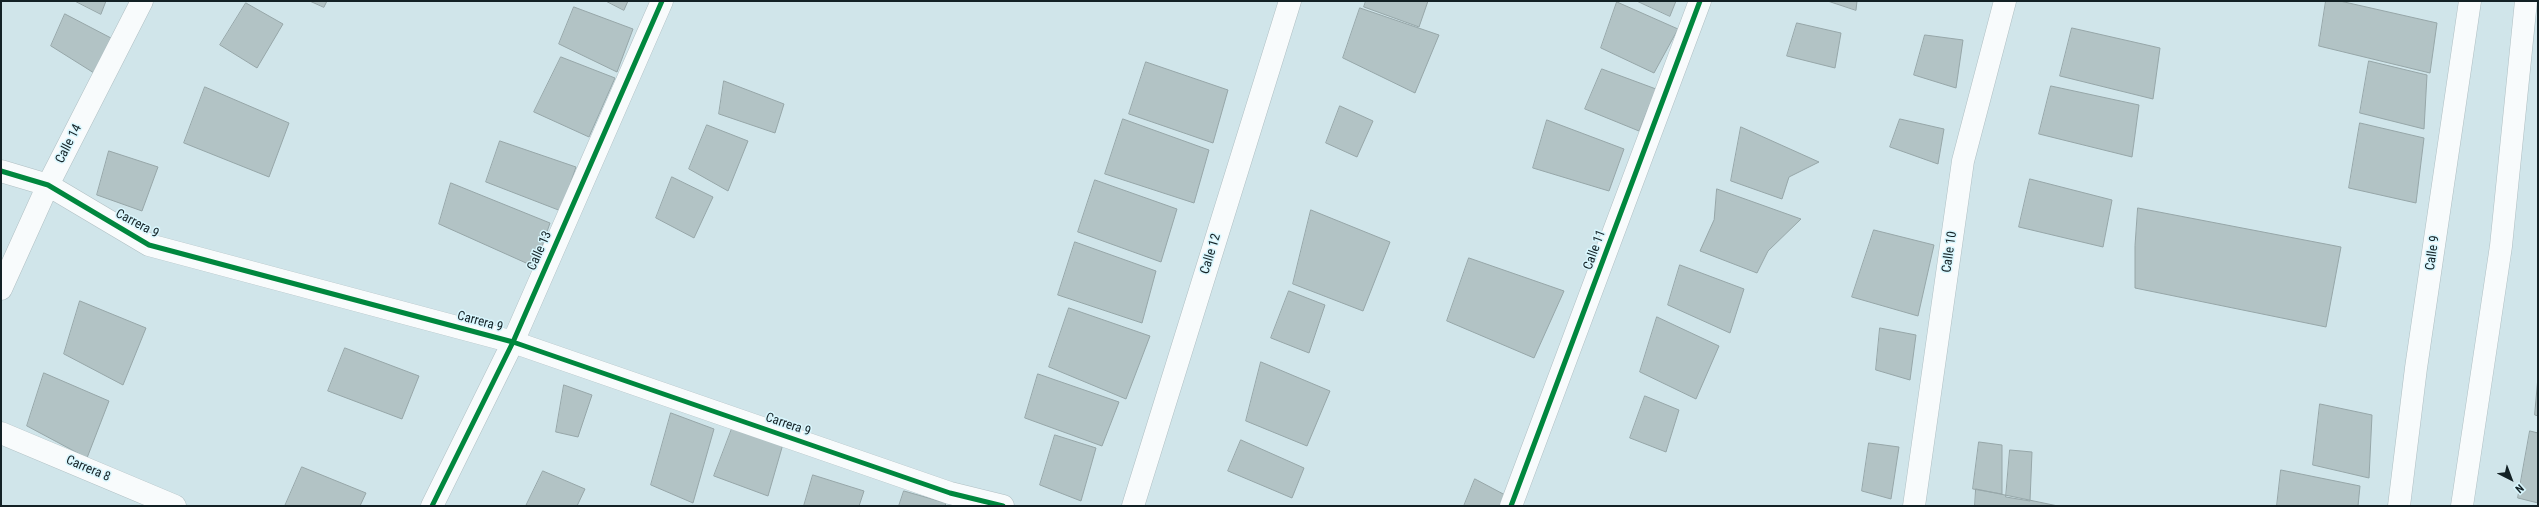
<!DOCTYPE html>
<style>
body{margin:0}
#map{position:relative;width:2539px;height:507px;overflow:hidden;background:#d0e5ea;font-family:"Roboto Condensed",sans-serif}
canvas{display:block}
.frame{position:absolute;inset:0;border:2px solid #132125;pointer-events:none}
.north{position:absolute;left:2491px;top:459px;width:40px;height:40px;-webkit-text-stroke:3px #d9f7fe;paint-order:stroke;rotate:138deg;font-size:11px;font-weight:700;line-height:16px;text-align:center;color:#132125}
.north::after{content:'';display:block;margin:auto;width:14px;height:18px;background:#132125;clip-path:polygon(50% 0,100% 100%,50% 72%,0 100%)}
</style>
<div id="map">
<canvas width="2539" height="507"></canvas>
<div class="frame"></div>
<div class="north">N</div>
</div>
<script>
const c = document.querySelector('canvas').getContext('2d');
c.lineJoin = 'round';
function paint(path, color) { c.fillStyle = color; c.fill(path, 'evenodd'); }
function trace(path, color, width, dash) { c.strokeStyle = color; c.lineWidth = width; c.lineCap = dash ? 'butt' : 'round'; c.setLineDash(dash || []); c.stroke(path); }
function label(font, color, halo, rows, align = 'center') {
  c.font = font + ' "Roboto Condensed",sans-serif'; c.lineWidth = 3; c.setLineDash([]); c.textBaseline = 'middle'; c.strokeStyle = halo; c.fillStyle = color; for (const [text, x, y, turn = 0] of rows) {
    c.save(); c.translate(x, y); c.rotate((+turn || 0) * Math.PI / 180); c.textAlign = isNaN(turn) ? turn : align; if (halo) c.strokeText(text, 0, 0); c.fillText(text, 0, 0); c.restore();
  }
}
const building = new Path2D(`
 M75,1H106L101,14Z
 M310,1H327L324,7Z
 M606,1H628L624,10Z
 M1366,1H1428L1419,27L1364,7Z
 M1637,1H1676L1670,16Z
 M1828,1H1857L1856,10Z
 M2326,1H2340L2437,23L2430,73L2319,46Z
 M1617,2L1678,29L1654,73L1601,48Z
 M246,3L283,24L257,68L220,45Z
 M574,7L633,29L617,72L559,44Z
 M1360,8L1439,35L1415,93L1343,58Z
 M65,14L111,38L94,73L51,46Z
 M1797,23L1841,33L1835,68L1787,56Z
 M2072,28L2160,48L2153,99L2060,76Z
 M1925,35L1963,40L1956,88L1914,75Z
 M561,57L615,78L589,137L534,112Z
 M2369,61L2427,75L2424,129L2360,113Z
 M1146,62L1228,90L1213,143L1129,114Z
 M1602,69L1656,89L1639,131L1585,109Z
 M724,81L784,104L775,133L719,114Z
 M2051,86L2139,105L2132,157L2039,134Z
 M205,87L289,123L269,177L184,143Z
 M1340,106L1373,121L1357,157L1326,143Z
 M1123,119L1209,150L1194,203L1105,174Z
 M1900,119L1944,129L1938,164L1890,147Z
 M1547,120L1624,149L1609,191L1533,168Z
 M2360,123L2424,138L2416,203L2349,188Z
 M707,125L748,141L728,191L689,169Z
 M1741,127L1819,162L1789,177L1782,199L1731,181Z
 M500,141L576,167L561,211L486,182Z
 M109,151L158,167L142,211L97,195Z
 M672,177L713,197L694,238L656,218Z
 M2030,179L2112,200L2103,247L2019,227Z
 M1095,180L1177,209L1161,262L1078,232Z
 M451,183L550,223L535,267L439,224Z
 M1717,189L1801,219L1768,251L1757,273L1700,251L1714,220Z
 M2138,208L2341,247L2326,327L2135,288V246Z
 M1311,210L1390,242L1363,311L1293,284Z
 M1874,230L1934,245L1918,316L1852,297Z
 M1075,242L1156,271L1142,323L1058,295Z
 M1469,258L1564,291L1534,358L1447,321Z
 M1680,265L1744,289L1730,333L1668,305Z
 M1289,291L1325,305L1309,353L1271,338Z
 M80,301L146,328L123,385L64,354Z
 M1069,308L1150,336L1126,399L1049,367Z
 M1657,317L1719,346L1696,399L1640,372Z
 M1880,328L1916,335L1910,380L1876,370Z
 M345,348L419,376L402,419L328,391Z
 M1261,362L1330,391L1307,446L1246,421Z
 M44,373L109,401L87,458L27,426Z
 M1038,374L1119,402L1102,446L1025,418Z
 M2538,377V416L2535,415Z
 M564,385L592,395L578,437L556,432Z
 M1645,396L1679,410L1666,452L1630,438Z
 M2320,404L2372,415L2369,478L2313,465Z
 M671,413L714,429L693,503L651,485Z
 M733,426L783,444L768,496L714,476Z
 M2530,431L2538,433V503L2518,498Z
 M1055,435L1096,448L1081,501L1040,485Z
 M1241,440L1304,468L1292,498L1228,471Z
 M1979,442L2002,445V494L1973,489Z
 M1869,443L1899,447L1891,499L1862,491Z
 M2010,450L2032,452L2030,501L2006,497Z
 M302,467L366,493L360,506H285Z
 M2281,470L2360,486L2358,506H2277Z
 M543,471L585,489L577,506H526Z
 M813,475L864,491L859,506H804Z
 M1475,479L1507,496L1503,506H1464Z
 M1976,489L2058,506H1975Z
 M904,491L946,503L945,506H899Z`);
paint(building, '#b2c3c5');
trace(building, '#96a6a8', 1);
const minor = new Path2D(`
 M1,171L48,185L149,245L513,342L950,493L1003,506
 M1,289L48,185L142,1
 M1,433L175,506
 M432,506L513,342L662,1
 M1133,506L1290,1
 M1511,506L1700,1
 M1914,506L1963,161L2005,1
 M2399,506L2416,368L2470,1
 M2462,506L2501,246L2526,1`);
trace(minor, '#afbfc3', 23);
trace(minor, '#f8fbfc', 22);
trace(new Path2D(`
 M1,171L48,185L149,245L513,342L950,493L1003,506
 M432,506L513,342L662,1
 M1511,506L1700,1`), '#00873e', 5);
label('13px', '#132125', '#d9f7fe', [
 ["Calle 14",69,144,-63],
 ["Carrera 9",137,224,28],
 ["Calle 11",1595,250,-70],
 ["Calle 13",540,251,-66],
 ["Calle 10",1950,252,-82],
 ["Calle 9",2433,253,-82],
 ["Calle 12",1211,254,-73],
 ["Carrera 9",480,322,15],
 ["Carrera 9",788,425,19],
 ["Carrera 8",88,469,23]
]);
</script>
